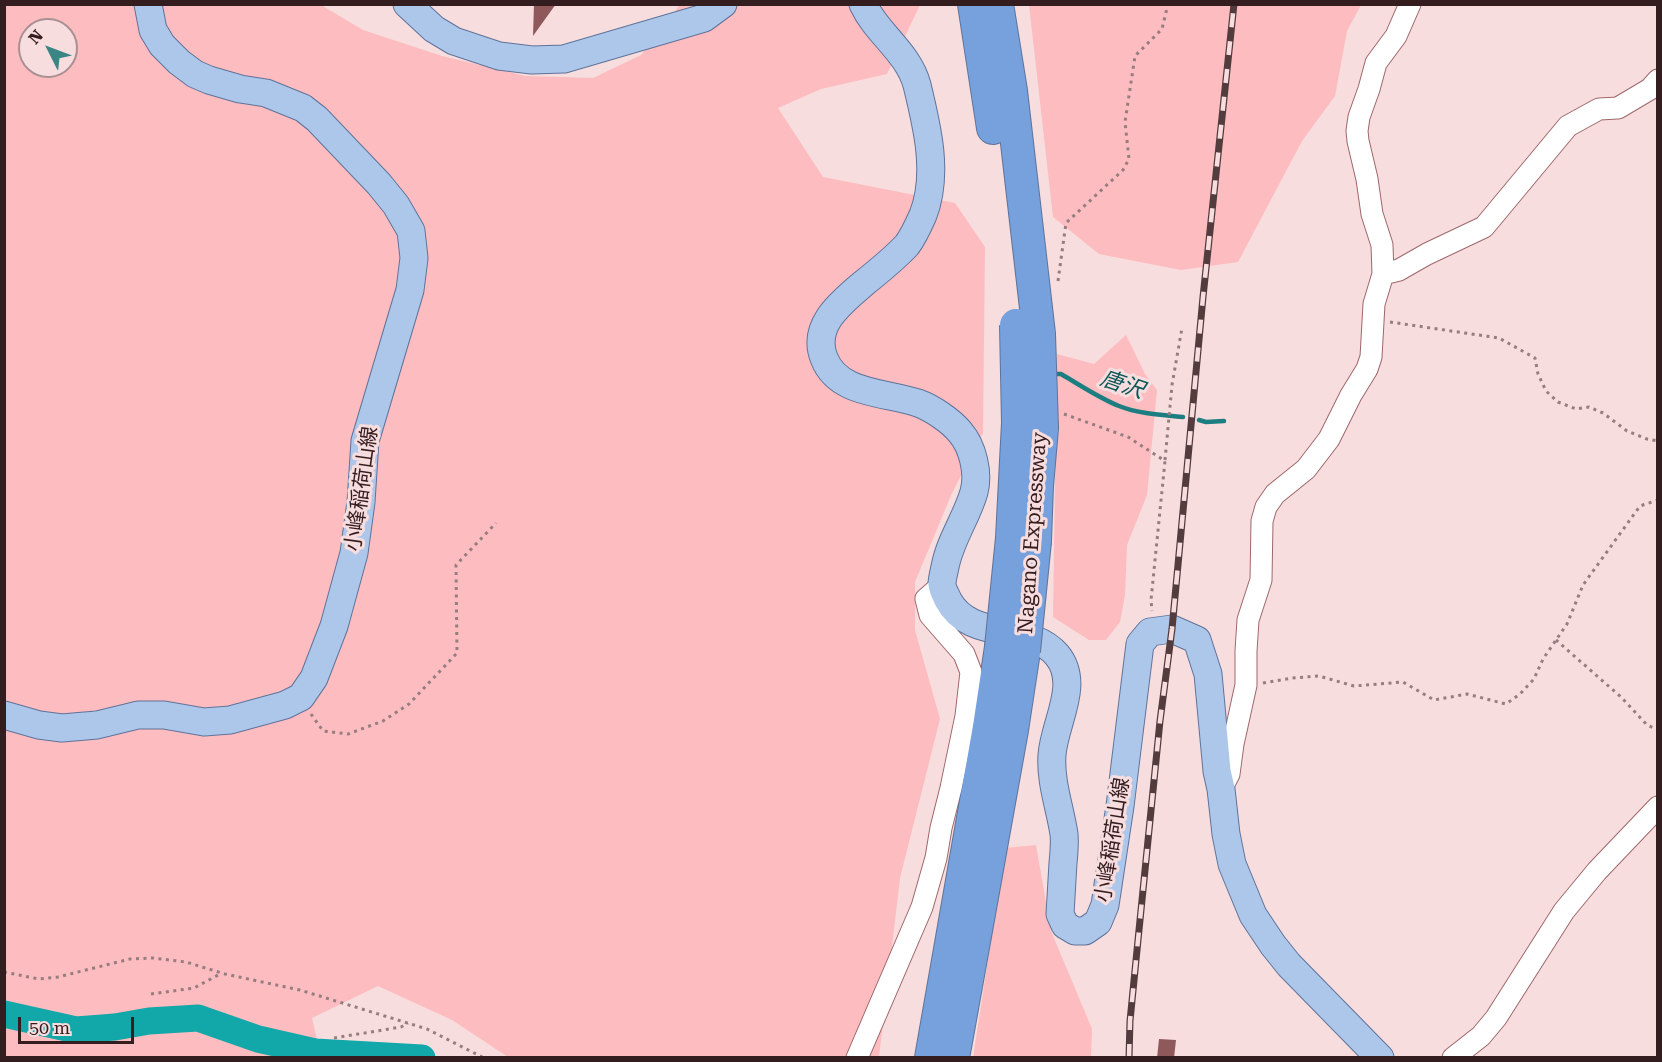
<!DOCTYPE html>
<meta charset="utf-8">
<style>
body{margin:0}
#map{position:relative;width:1662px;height:1062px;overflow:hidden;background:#f7ddde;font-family:"Roboto Serif",serif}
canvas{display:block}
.frame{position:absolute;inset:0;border:6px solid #341d1f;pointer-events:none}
.north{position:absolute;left:18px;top:18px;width:60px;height:60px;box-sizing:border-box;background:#f7ddde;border:2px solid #a99092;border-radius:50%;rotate:312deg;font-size:16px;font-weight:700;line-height:24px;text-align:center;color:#341d1f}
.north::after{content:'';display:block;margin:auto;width:21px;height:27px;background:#3c8585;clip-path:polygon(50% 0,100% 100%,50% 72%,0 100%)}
.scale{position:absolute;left:18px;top:1017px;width:116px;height:27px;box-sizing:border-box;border:3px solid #341d1f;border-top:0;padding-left:8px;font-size:18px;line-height:21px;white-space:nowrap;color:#341d1f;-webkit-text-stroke:4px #f7ddde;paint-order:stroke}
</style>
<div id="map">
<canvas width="1662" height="1062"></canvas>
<div class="frame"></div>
<div class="north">N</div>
<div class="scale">50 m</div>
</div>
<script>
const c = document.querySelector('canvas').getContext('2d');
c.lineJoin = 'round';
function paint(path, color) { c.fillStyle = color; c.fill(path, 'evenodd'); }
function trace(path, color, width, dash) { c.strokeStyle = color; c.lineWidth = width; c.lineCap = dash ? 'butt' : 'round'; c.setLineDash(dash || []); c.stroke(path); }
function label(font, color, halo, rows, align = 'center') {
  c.font = font + ' "Roboto Serif","Noto Sans JP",serif'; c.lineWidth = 6; c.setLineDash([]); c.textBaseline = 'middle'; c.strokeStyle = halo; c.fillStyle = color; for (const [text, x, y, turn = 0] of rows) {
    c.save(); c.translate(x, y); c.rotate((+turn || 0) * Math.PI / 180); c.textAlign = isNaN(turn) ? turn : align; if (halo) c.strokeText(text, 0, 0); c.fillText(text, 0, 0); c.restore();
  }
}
paint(new Path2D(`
 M5,5H321L363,30L442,56L526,76L593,78L641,55L675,12L679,5H920L887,74L821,89L778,108L823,177L955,203L985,247L983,433L952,493L915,582V630L940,719L900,878L879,1057H508L452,1020L378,986L312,1018L321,1057L5,1058ZM30,30H66V66H30Z
 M1029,5V4L1361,5L1347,31L1335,96L1302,141L1238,262L1181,270L1099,254L1053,217Z
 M1126,335L1145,374L1157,390L1147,495L1127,545L1125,595L1120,622L1106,640H1089L1053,617L1057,354L1094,364Z
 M1036,845L1051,931L1092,1029L1091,1057L973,1058L1005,848Z`), '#fdbcbf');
trace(new Path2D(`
 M1054,374H1061C1080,385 1099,398 1119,406C1139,414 1162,415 1183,417
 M1199,420L1206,422L1224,421`), '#1c7e80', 4.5);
trace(new Path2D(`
 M4,1014L76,1030L115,1027L149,1021L198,1018L258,1039L315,1052L422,1058`), '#12a7a9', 27);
paint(new Path2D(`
 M534,4H556L533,36Z
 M1159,1039L1176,1040L1174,1058H1157Z`), '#8f595c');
const minor = new Path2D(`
 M1383,274L1399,270L1427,254L1484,227L1568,126L1599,109L1618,108L1650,89L1658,80
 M1221,789L1229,774L1233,744L1246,685V651L1248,620L1261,580L1262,521L1266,507L1275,494L1306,469L1329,439L1351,395L1367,369L1371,357L1374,304L1383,274L1382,245L1372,214L1367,179L1358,141L1357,131L1359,117L1369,89L1376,63L1396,36L1410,4
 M857,1058L922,907L936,858L941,828L951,788L966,716L971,672L964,654L930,615L926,599L942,585
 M1453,1058L1481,1036L1496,1018L1564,911L1597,871L1658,807`);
const major = new Path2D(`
 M407,4L434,29L454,41L499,56L532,60L564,59L704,18L723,4
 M863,4C877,34 908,52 917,85C927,126 939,174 923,215C919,224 913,237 907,245C894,259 879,271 864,283C842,302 811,325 824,358C838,395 886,392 918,403C932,408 951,421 960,432C973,447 979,473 974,492C967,517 950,540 945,567C944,572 942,579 942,584C942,589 946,595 948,600C970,642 1029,622 1057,655C1081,684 1054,723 1052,755C1050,781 1060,808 1064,834C1065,843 1064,853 1063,863C1062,880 1061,897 1060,914L1065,925L1075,931H1085L1098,922L1105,905L1120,806L1140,644L1150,632L1172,629L1197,640L1208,674L1217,771L1221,789L1226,834L1232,864L1253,915L1273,945L1289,965L1380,1058
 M4,715L39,725L62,728L97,725L138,715H164L204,722L230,720L285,705L301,697L314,678L334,626L354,553L361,502L365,441L410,290L414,258L411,231L396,205L379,184L317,119L303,108L266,93L240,89L209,80L195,74L179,62L162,45L153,30L148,4`);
const highway = new Path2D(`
 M974,4L993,128
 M997,4L1011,91L1039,334
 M1012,538L1018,423
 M1035,541L1037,486L1042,428
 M931,1058L989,727L1001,647
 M953,1058L1012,730L1024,651`);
trace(minor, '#9f686b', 23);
trace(major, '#5f739a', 29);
trace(highway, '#5f739a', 34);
trace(new Path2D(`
 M1058,281L1066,223L1123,170L1129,159L1125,122L1135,56L1162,29L1168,4
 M1390,322L1499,338L1535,358L1538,374L1546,391L1558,402L1576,409L1589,407L1603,413L1627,431L1647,439L1658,441
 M1064,414L1128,437L1165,461L1151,600L1152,611
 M1165,460L1172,385L1182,328
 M1556,640L1621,697L1647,725L1658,730
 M1263,683L1292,678L1319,676L1354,686L1403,682L1434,700L1467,694L1506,704L1520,694L1534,679L1543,659L1567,624L1583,585L1640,506L1658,500
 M311,714L323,731L348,734L383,721L409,704L457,653L456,565L496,523
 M4,972L39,979L58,977L130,959L153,958L186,962L225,974L300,990L427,1029L484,1058
 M151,994L194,988L220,974
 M334,1038L401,1027L408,1023`), '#967d7f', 3, [3, 4.5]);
trace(minor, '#fff', 21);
trace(major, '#adc7ea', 27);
trace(highway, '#76a1dc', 32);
const rail = new Path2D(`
 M1129,1058L1130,1021L1139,930L1160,721L1172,629L1203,297L1234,4`);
trace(rail, '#533c3e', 7);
trace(rail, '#f7ddde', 4.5, [14]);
const highwayBridge = new Path2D(`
 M1016,325L1018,423
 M1039,334L1042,428
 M1001,647L1012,538
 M1024,651L1035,541`);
trace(highwayBridge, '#5f739a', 34, []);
trace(highwayBridge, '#76a1dc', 32);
label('21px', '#341d1f', '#f7ddde', [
 ["小峰稲荷山線",362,489,-82],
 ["Nagano Expressway",1033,533,-86],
 ["小峰稲荷山線",1113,840,-81]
]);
label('italic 22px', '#0c5758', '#f7ddde', [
 ["唐沢",1122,385,19]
]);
</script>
